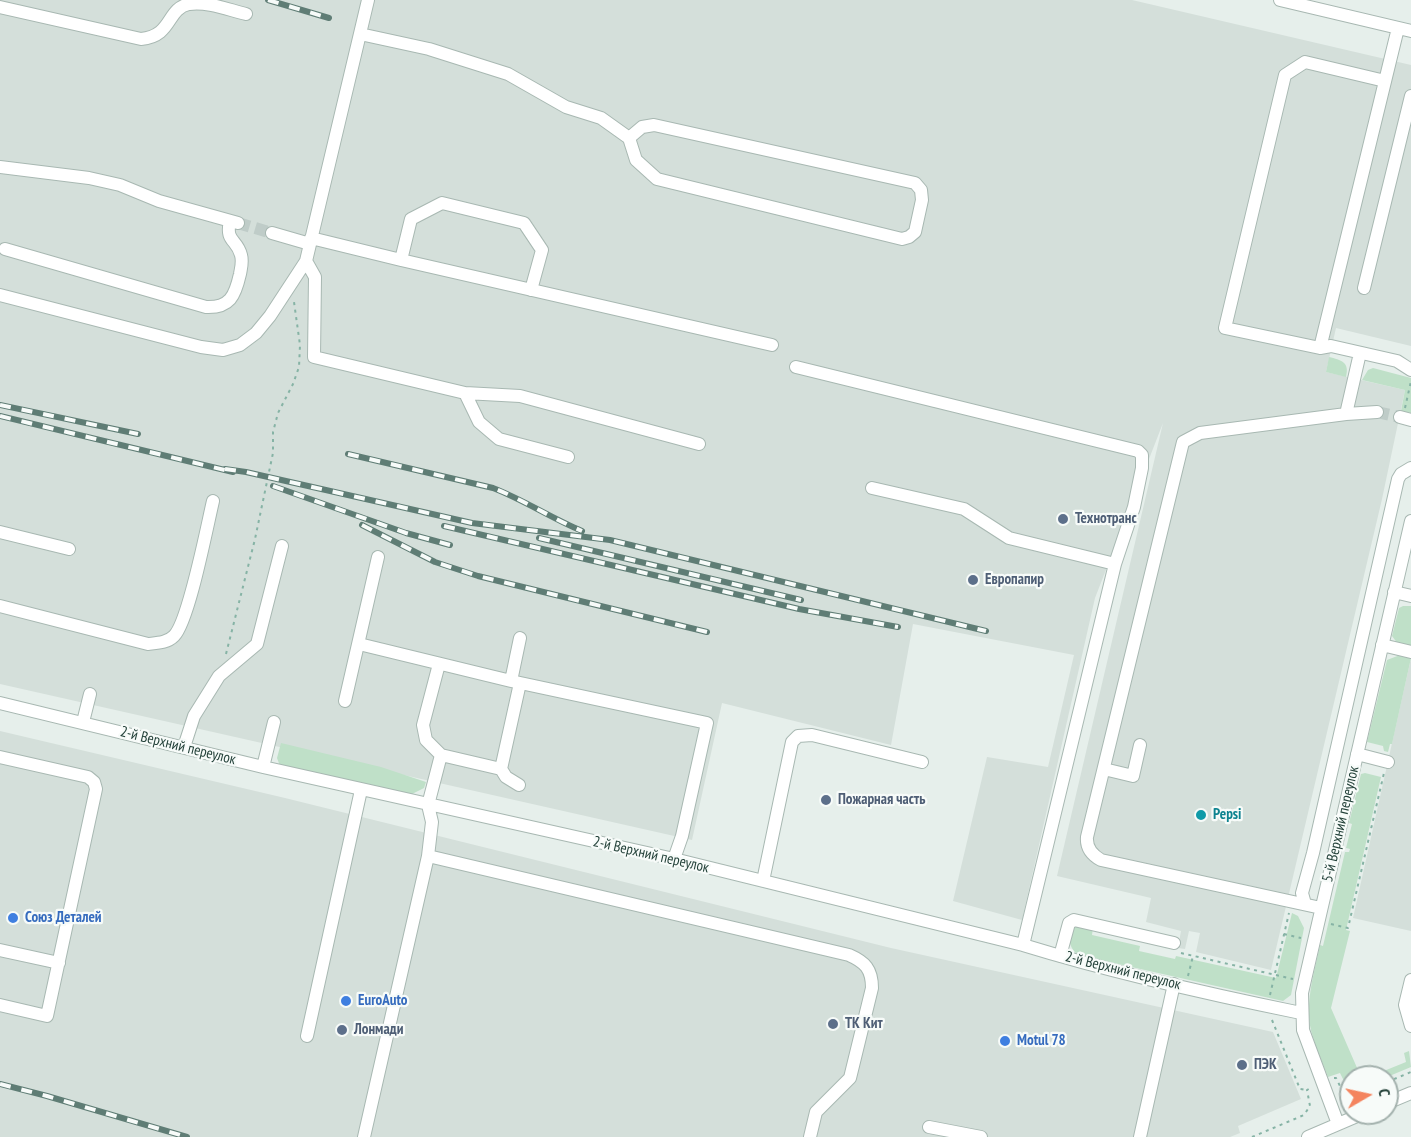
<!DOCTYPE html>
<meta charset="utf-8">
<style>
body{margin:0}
#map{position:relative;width:1411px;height:1137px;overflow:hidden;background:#e6efeb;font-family:"PT Sans Narrow",sans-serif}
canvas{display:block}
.north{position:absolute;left:1339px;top:1065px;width:60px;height:60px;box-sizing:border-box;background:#f7fbf9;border:2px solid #a3b1ad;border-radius:50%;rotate:81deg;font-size:16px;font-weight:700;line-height:24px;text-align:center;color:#24423a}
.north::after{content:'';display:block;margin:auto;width:21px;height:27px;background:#f4845f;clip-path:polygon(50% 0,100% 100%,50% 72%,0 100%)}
</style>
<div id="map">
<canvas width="1411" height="1137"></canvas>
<div class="north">С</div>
</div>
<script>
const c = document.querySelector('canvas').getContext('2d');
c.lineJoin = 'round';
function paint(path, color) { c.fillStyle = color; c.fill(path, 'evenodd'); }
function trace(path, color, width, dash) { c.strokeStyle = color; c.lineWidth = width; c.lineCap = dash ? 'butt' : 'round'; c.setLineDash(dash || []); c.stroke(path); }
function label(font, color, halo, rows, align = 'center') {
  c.font = font + ' "PT Sans Narrow",sans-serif'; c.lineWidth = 4.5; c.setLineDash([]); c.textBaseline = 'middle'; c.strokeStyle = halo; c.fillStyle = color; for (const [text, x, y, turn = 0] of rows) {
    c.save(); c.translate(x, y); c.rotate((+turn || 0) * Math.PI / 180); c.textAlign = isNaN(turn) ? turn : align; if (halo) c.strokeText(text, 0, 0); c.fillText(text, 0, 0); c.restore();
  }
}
paint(new Path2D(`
 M0,0H1132L1411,65V346L1336,328L1326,372L1405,390L1382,499L1271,970L1196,952L1200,933L1189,931L1185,949L1178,948L1181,931L1146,922L1151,898L1057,876L1163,423L1095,598L1022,920L953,901L987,757L1048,767L1074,655L913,624L891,745L722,703L692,840L0,684Z
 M1411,658V931L1353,918Z
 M0,731L285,798L891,948L1273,1032L1301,1099L1238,1126L1240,1133L1230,1137H0Z`), '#d4dfda');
paint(new Path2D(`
 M1329,357C1341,360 1350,362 1346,377L1326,372Z
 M1373,368L1411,378V413L1401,411L1405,390L1362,380L1368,370Z
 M1403,606H1411V646L1398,644L1392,636L1399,608Z
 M1400,655L1411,658L1392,744H1390L1388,752L1384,751L1383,746L1367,742L1387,660Z
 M281,743L381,767L426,782L424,788L410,795L280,766L277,758Z
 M1365,773L1381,777L1346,930L1350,931L1331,1008L1361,1077H1351V1089L1347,1087L1340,1073L1328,1077C1323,1064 1317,1051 1313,1037C1303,1007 1314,975 1320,945L1323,946L1345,852H1349L1350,849L1346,848L1352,824L1349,823L1361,774Z
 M1292,913L1298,916L1304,928L1291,995L1283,1001L1078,955C1067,945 1069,938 1072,924L1093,928L1092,935L1140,946L1139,951L1175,959L1176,956L1276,978Z
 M1409,1051L1411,1067L1387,1077H1369L1406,1062L1404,1053Z`), '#bfe0c8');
trace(new Path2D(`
 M238,223L272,233
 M1377,412L1400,417`), '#bfccc8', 12, [12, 6]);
const minor = new Path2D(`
 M1280,0L1411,31
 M0,7L141,39C173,36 166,9 189,4C207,1 229,10 246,14
 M360,34L429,49L508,74L566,107L601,118L629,138L636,160L657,179L902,239L909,237L915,232L922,200L921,190L915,183L654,125L642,127L629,138
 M1385,81L1305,62L1285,75L1225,328L1320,348L1331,346L1397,361L1411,370
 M0,167L89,178L120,185L159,201L238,223
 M272,233L310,244
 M311,238L401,260L411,219L442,203L524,223L542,250L531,290
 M5,249L206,307C230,308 235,296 240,274C241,268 243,262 241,255C237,239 225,242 230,221
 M401,260L772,345
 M306,261L315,277L314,357L465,393L520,396L699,444
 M1364,288L1411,96
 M0,295L201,347L223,350L240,345L256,333L270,316L306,261L368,0
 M1320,348L1398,28
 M796,367L1138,451L1142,455V468L1134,507L1115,564
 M465,393L479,422L499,439L568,457
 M1346,414L1360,353
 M1400,417L1411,420
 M872,488L964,509L1009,538L1115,564L1023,945
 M0,532L69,549
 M1394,592L1411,596
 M0,606L148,644C157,643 167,643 174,636C189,621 207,526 213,501
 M359,644L511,681L707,723L682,836L674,859
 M1382,645L1411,652
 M511,681L520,638
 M345,701L378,557
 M0,703L263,767L674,859L1023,945C1114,973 1208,994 1301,1013
 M83,722L90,694
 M184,747L194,716L219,676L257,644L282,546
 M1357,754L1388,762
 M441,755L501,769L520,683
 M0,757L88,777L94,782L96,789L47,1016L0,1005
 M263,767L274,722
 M501,769L506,777L519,785
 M1104,769L1133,776L1140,745
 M428,856L432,822L428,805L441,755L426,740L423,725L439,664
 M763,881L792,742L798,736L812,735L922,762
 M1305,904L1302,893L1313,853L1398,479L1401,474L1411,468
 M1321,908L1101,860C1092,855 1086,848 1087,837L1183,442L1200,433L1346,414L1377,412
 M0,950L59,963
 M1060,956L1069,923L1074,920L1174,943
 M1411,980L1405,1005L1411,1026
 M307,1036L361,790
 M1387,1103L1411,1093
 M1338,1124L1303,1030L1302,993L1411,521
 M929,1127L981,1137
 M364,1137L428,856L849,955C865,962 872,969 872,988L850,1078L816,1112L810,1137
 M1140,1137L1174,984
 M1308,1137L1364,1113`);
trace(minor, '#a8b8b2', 14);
trace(new Path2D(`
 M1405,408L1411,381
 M226,654L255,539L273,453V432L278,413L293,384L299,367L300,345L294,302
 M1331,924L1348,928L1384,773
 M1284,934L1301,938
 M1181,953L1293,979
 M1188,976L1193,956
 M1270,995L1289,913
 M1272,1020L1300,1089L1307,1090
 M1334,1078H1336L1342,1090L1351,1095
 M1387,1082L1411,1072
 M1252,1137L1304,1115L1310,1106L1307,1090L1312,1087`), '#86b3a5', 2, [3, 4.5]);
trace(minor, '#fff', 12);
const rail = new Path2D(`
 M268,0L329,18
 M0,405L138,434
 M0,416L233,472
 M348,454L493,488C524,500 551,518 582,531
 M225,469L246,472L472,523L610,540L986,631
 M273,486L406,533L450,545
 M362,525L435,562L478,576L707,632
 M444,526L799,609L898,627
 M539,538L801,600
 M0,1084L47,1096L187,1137`);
trace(rail, '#5f7d75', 6);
trace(rail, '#f7fbf9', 4, [11]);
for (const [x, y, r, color] of [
 [1063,519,6,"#5c6f8a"],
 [973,580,6,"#5c6f8a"],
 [826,800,6,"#5c6f8a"],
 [1201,815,6,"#0f9aa8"],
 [13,918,6,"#3f7fe0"],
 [346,1001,6,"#3f7fe0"],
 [833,1024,6,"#5c6f8a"],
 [342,1030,6,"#5c6f8a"],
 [1005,1041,6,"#3f7fe0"],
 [1242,1065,6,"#5c6f8a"]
]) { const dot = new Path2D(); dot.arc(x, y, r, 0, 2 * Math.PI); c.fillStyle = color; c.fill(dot); trace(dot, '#f7fbf9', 2); }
label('bold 15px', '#4e5e75', '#f7fbf9', [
 ["Технотранс",1075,519],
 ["Европапир",985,580],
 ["Пожарная часть",838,800],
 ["ТК Кит",845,1024],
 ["Лонмади",354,1030],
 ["ПЭК",1254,1065]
], 'left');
label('15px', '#24423a', '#f7fbf9', [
 ["2-й Верхний переулок",178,746,14],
 ["5-й Верхний переулок",1341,824,-77],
 ["2-й Верхний переулок",651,855,13],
 ["2-й Верхний переулок",1123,971,14]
]);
label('bold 15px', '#0d838f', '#f7fbf9', [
 ["Pepsi",1213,815]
], 'left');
label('bold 15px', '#366cbe', '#f7fbf9', [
 ["Союз Деталей",25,918],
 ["EuroAuto",358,1001],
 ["Motul 78",1017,1041]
], 'left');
</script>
